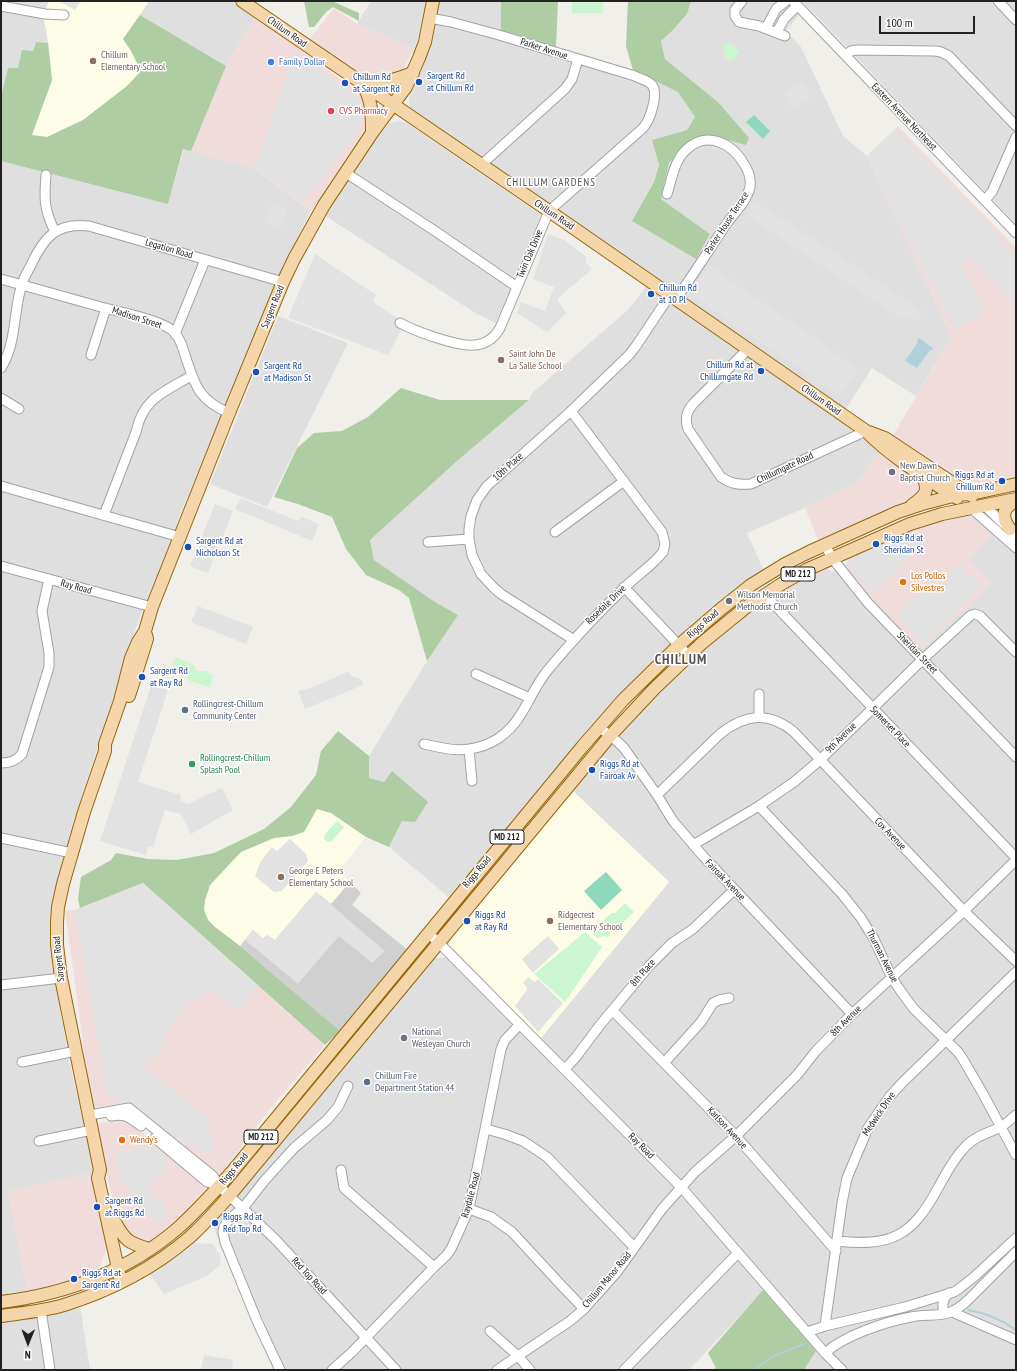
<!DOCTYPE html>
<style>
body{margin:0}
#map{position:relative;width:1017px;height:1371px;overflow:hidden;background:#f1efe9;font-family:"PT Sans Narrow",sans-serif}
canvas{display:block}
.frame{position:absolute;inset:0;border:2px solid #222;pointer-events:none}
.north{position:absolute;left:8px;top:1323px;width:40px;height:40px;-webkit-text-stroke:3px #fff;paint-order:stroke;rotate:181deg;font-size:11px;font-weight:700;line-height:16px;text-align:center;color:#222}
.north::after{content:'';display:block;margin:auto;width:14px;height:18px;background:#222;clip-path:polygon(50% 0,100% 100%,50% 72%,0 100%)}
.scale{position:absolute;left:879px;top:16px;width:96px;height:18px;box-sizing:border-box;border:2px solid #222;border-top:0;padding-left:5px;font-size:12px;line-height:14px;white-space:nowrap;color:#222;-webkit-text-stroke:3px #fff;paint-order:stroke}
</style>
<div id="map">
<canvas width="1017" height="1371"></canvas>
<div class="frame"></div>
<div class="north">N</div>
<div class="scale">100 m</div>
</div>
<script>
const c = document.querySelector('canvas').getContext('2d');
c.lineJoin = 'round';
function paint(path, color) { c.fillStyle = color; c.fill(path, 'evenodd'); }
function trace(path, color, width, dash) { c.strokeStyle = color; c.lineWidth = width; c.lineCap = dash ? 'butt' : 'round'; c.setLineDash(dash || []); c.stroke(path); }
function label(font, color, halo, rows, align = 'center') {
  c.font = font + ' "PT Sans Narrow",sans-serif'; c.lineWidth = 3; c.setLineDash([]); c.textBaseline = 'middle'; c.strokeStyle = halo; c.fillStyle = color; for (const [text, x, y, turn = 0] of rows) {
    c.save(); c.translate(x, y); c.rotate((+turn || 0) * Math.PI / 180); c.textAlign = isNaN(turn) ? turn : align; if (halo) c.strokeText(text, 0, 0); c.fillText(text, 0, 0); c.restore();
  }
}
paint(new Path2D(`
 M1,1H49L47,6L44,21L48,43L36,42L33,51L18,68H8L1,97Z
 M149,1H231L255,17L226,66L140,15Z
 M371,1H427L421,30L414,49L357,24Z
 M438,1H501V30L633,70L678,92L695,117L687,130L652,140L659,165L654,182L632,221L710,234L661,199L669,163L690,141L720,138L718,102L665,59L661,41L673,30L687,14L691,1H785L799,15L786,31L801,47L843,136L867,156L952,337L916,396L872,368L846,409L416,114L409,105V94L423,65L434,30Z
 M802,1H1016V224Z
 M398,121L407,123L541,215L509,296L496,323L477,314L324,215L371,145L390,123Z
 M184,149L253,168L311,210L273,288L237,379L181,512L164,559L139,619L70,833L62,863L52,920V966L69,1059L94,1172L27,1294L1,1298V161L168,204Z
 M646,286L844,424L880,450L864,475L855,484L805,508L747,533L764,571L718,606L667,647L637,680L451,899L389,847L402,821L392,771L384,782L369,778V756L427,661L458,615L435,602L374,560L370,540L457,461L529,400L531,394L630,308Z
 M278,316L348,343L267,507L210,484Z
 M1008,523L1016,532V1370H804L816,1351L763,1291L689,1370H274L221,1248L212,1223L425,965L435,958H443L452,947L541,1038L669,882L573,791L595,759L685,665L755,606L820,568H826L832,572L846,564L847,569L990,582L968,560L993,533Z
 M80,1305L90,1370H1V1321Z`), '#e0dfdf');
paint(new Path2D(`
 M334,8L357,24L414,49L401,73L367,79L309,40Z
 M255,17L362,95L369,120L366,130L312,210L253,168L191,151L226,66Z
 M898,126L1016,248V476L980,483L954,479L892,437L952,337L867,156Z
 M880,450L922,480L925,486L910,501L819,542L805,508L855,484L864,475Z
 M961,515L974,517L993,533L968,560L991,583L922,650L851,576L847,569L846,564L850,556L921,524Z
 M143,883L325,1045L273,1105L219,1176L178,1143L133,1111L94,1107L91,1101L65,911L75,910Z
 M123,1118L167,1152L206,1188L186,1211L149,1242H132L120,1231L100,1146L97,1124Z
 M94,1172L108,1246L100,1266L93,1273L64,1284L27,1294L8,1191Z`), '#f0dcdb');
paint(new Path2D(`
 M49,1H149L123,39L131,51L141,71L127,86L83,120L47,137L32,135L52,80L47,31L44,21L47,6Z
 M573,791L669,882L541,1038L452,947L451,940L454,933Z
 M317,809L331,813L366,837L339,871L350,882L331,904L316,892L275,940L264,939L253,930L240,946L215,927L208,920L204,910L205,900L210,885L240,852L274,838L292,836L304,832Z`), '#fdfde7');
paint(new Path2D(`
 M350,882L361,893L352,905L408,950L340,1031L240,946L253,930L263,939L267,935L275,940L316,892L331,904Z`), '#d0d0d0');
paint(new Path2D(`
 M304,1H334V2L359,13V21L333,7L326,12L314,27H309Z
 M501,1H558L556,47L501,30Z
 M628,1H691L687,14L673,30L661,41L665,59L718,102L749,138L746,145L720,138L690,141L669,163L661,199L710,234L696,259L632,221L654,182L659,165L652,140L687,130L695,117L678,92L633,70L626,46Z
 M140,15L226,66L191,151L183,149L168,204L1,161V97L8,68H18L22,50L33,51L36,42L48,43L52,80L32,135L47,137L83,120L127,86L141,71L131,51L123,39Z
 M401,388L440,400H529L457,461L370,540L374,560L435,602L458,615L427,661L409,598L399,590L366,575L346,549L332,517L298,504L274,497L297,448L314,433L342,431L368,417Z
 M338,731L369,756V778L384,782L392,771L428,802L415,822L402,821L389,847L366,837L331,813L317,809L304,832L292,836L274,838L241,852L210,885L205,900L204,910L208,920L215,927L240,946L340,1031L325,1045L143,883L80,908L78,899L81,877L111,860L116,853L148,859L177,860L214,853L264,829L291,807L316,775L321,751Z
 M763,1290L816,1351L804,1370H713L716,1368L708,1353Z`), '#aecda2');
paint(new Path2D(`
 M572,1H603V13H572Z
 M726,43C732,43 736,47 739,52L734,59L730,61C723,57 721,49 726,43Z
 M176,657L193,665L197,671H205L213,675L210,687L190,681L185,675L180,676L172,665Z
 M337,821L344,827L332,841L328,842L324,839L325,834Z
 M625,903L634,912L615,930H613L604,922V920L611,913H615Z
 M600,924H603L610,930V935L608,937L602,936L599,938H597L593,934V931Z
 M585,932L602,947L565,1002L534,974Z`), '#cbf6cf');
paint(new Path2D(`
 M754,115L770,131L763,139L746,122Z
 M606,872L622,890L601,910L584,891Z`), '#8ed9bc');
paint(new Path2D(`
 M59,1H81L75,10Z
 M296,53L356,95L360,106L362,122L317,186L301,201L254,167Z
 M804,82L811,99L792,108L784,92Z
 M895,129L1016,255V313L1008,294L969,257L961,264L984,310L976,319L954,329L867,156Z
 M754,200L923,312L918,320L896,316L746,214Z
 M272,204L287,208L281,228L266,222Z
 M548,234L564,240L587,257L585,262L592,269L557,299L566,313L547,332L517,313L521,302L545,311L554,287L533,279Z
 M315,254L376,295L373,302L405,323L388,355L288,318Z
 M710,266L859,369L839,396L687,293Z
 M241,498L298,521L302,517L319,524L312,541L235,509Z
 M215,504L233,511L208,573L190,566Z
 M915,530L918,548L875,592L868,589L850,570L849,561L853,556Z
 M960,564L981,587L923,645L896,617L944,568L949,573Z
 M198,606L253,627L246,644L191,622Z
 M349,671L351,676L361,679L363,685L305,709L298,691L313,687Z
 M151,686L168,690L138,782L181,795L180,801L188,804L222,788L233,810L191,834L181,814L165,810L153,847L148,846L146,855L100,841Z
 M290,839L306,854L308,861L282,891L274,892L255,876L261,861L272,847L277,851Z
 M143,883L259,986L236,1010L208,989L199,1001L193,998L175,1020L164,1037L168,1041L143,1067L212,1121L205,1131L216,1142L210,1155L178,1140L134,1108L108,1097L75,910Z
 M316,892L385,951L372,963L339,936L298,984L245,940L253,930L263,939L267,935L275,940Z
 M548,936L559,949L533,973L522,959Z
 M528,977L534,982L538,979L563,1003L538,1032L515,1006L527,990L526,986L523,983Z
 M148,1143L167,1159L164,1163L167,1166L147,1189L166,1206L163,1210L168,1214L160,1223L132,1200L135,1196L120,1182L114,1155Z
 M194,1243L213,1244L221,1257L220,1265L207,1276L164,1294L149,1273L188,1249Z
 M204,1355L233,1360L232,1370H201Z`), '#e2e2e2');
paint(new Path2D(`
 M919,338L933,348L931,351L930,350L917,368L905,361L918,342L917,341Z`), '#aed1db');
trace(new Path2D(`
 M968,1310C986,1313 1001,1319 1016,1330
 M753,1370L774,1356L804,1344`), '#aed1db', 2);
const minor = new Path2D(`
 M742,1L735,10V16L739,22L759,26L785,36
 M793,1L1016,233
 M998,1L1016,20
 M1,6L45,14L64,15
 M766,28L776,9L786,1
 M777,32L784,19L797,6
 M845,55L851,51L857,50L935,51L941,52L949,56L1016,126
 M481,165L565,89L572,79L578,59
 M346,173L435,231L517,287
 M46,175C44,200 44,209 55,232
 M667,194C672,179 674,161 686,150C706,130 732,143 744,164C748,170 751,179 750,187C747,201 735,212 727,223C710,248 694,274 676,299
 M985,200L992,192L1016,137
 M1,279C34,288 68,298 101,307C118,312 164,320 175,333C180,339 183,348 185,355C195,385 198,400 229,413
 M400,323C411,329 422,333 434,337C457,344 485,355 500,328L549,211L643,128C650,120 659,94 652,85C648,80 640,79 635,76L499,35L451,22L430,18
 M175,334L205,260
 M748,349L693,404C686,412 685,419 688,429L721,477C731,484 739,485 751,484L866,431
 M91,355L106,308
 M1,368C17,343 13,311 22,284C24,277 28,271 31,265C44,237 57,222 89,226L283,282
 M1,398L19,409
 M1,486L180,537
 M984,505L1016,536
 M971,508L1016,548
 M104,515L136,432C143,398 164,392 191,376
 M555,532L624,481
 M428,542L469,539
 M825,545L832,558L868,603L1016,757
 M1,566L152,607
 M624,587L689,656
 M764,594L1016,858
 M574,640L501,594L493,587L481,574L472,555L469,539V529L471,516L477,500L487,486L571,411L629,355L636,346L670,295
 M476,674L530,698
 M759,717V694
 M599,727L618,742L624,748L657,795L673,821L703,856L852,1014
 M424,744C449,750 468,754 492,742C523,726 527,696 547,671C571,642 596,615 623,589C636,576 652,566 663,552L665,544L662,532L571,411
 M469,750L472,781
 M1,763C10,763 16,761 22,754L49,667V653L42,611L49,579
 M657,795L720,734C745,714 769,711 794,732L964,911L1016,961
 M759,806L842,894L861,918L874,939L892,978L902,993L914,1009L958,1052L964,1061L982,1092L1016,1155
 M1,838L72,853
 M693,845L759,806L794,782L820,760L923,659L971,615L975,614L980,616L1016,652
 M428,933L439,943L681,1187L825,1353L842,1370
 M1,985L61,978
 M613,1011L736,1136L836,1251
 M22,1062L76,1051
 M664,1063L701,1022L713,1003L719,1000L729,998
 M565,1069L576,1057L600,1025L650,965L672,943L693,929L734,890
 M90,1115L129,1108L213,1176L219,1186L275,1239L396,1370
 M111,1116C126,1113 130,1118 141,1126
 M486,1129L504,1134L523,1141L547,1157L634,1247
 M155,1138L207,1182L219,1186
 M39,1141L92,1130
 M341,1170L344,1188L434,1267
 M469,1209L491,1217L512,1232L562,1286L584,1309
 M837,1241C892,1247 912,1236 938,1188C946,1174 953,1159 965,1147C974,1137 987,1133 999,1128C1005,1125 1011,1119 1016,1115
 M41,1310L50,1370
 M952,1312L1016,1340
 M944,1314C942,1305 942,1299 949,1293
 M825,1326L842,1203L847,1178L868,1128L890,1096L903,1082L1016,972
 M490,1331L518,1356L530,1370
 M807,1332L825,1326L905,1307L954,1292L960,1288L974,1277L1016,1238
 M825,1353C845,1335 885,1322 911,1317C924,1314 939,1317 951,1312C963,1307 972,1296 981,1287C993,1275 1004,1264 1016,1252
 M280,1370L257,1321L225,1242L223,1232L224,1227L229,1219L243,1208L265,1180L294,1148L327,1120L338,1107L348,1086
 M332,1370L351,1353L434,1267L446,1256L451,1249L469,1209L501,1049L505,1040L520,1024
 M497,1370L570,1321L584,1309L617,1272L662,1209L695,1172L736,1136L797,1075L816,1051L852,1014L964,911L1016,860
 M624,1370L738,1253`);
const major = new Path2D(`
 M242,1L549,211L866,431C891,457 926,478 957,498
 M362,83C382,85 395,79 413,73
 M362,84C372,98 372,115 372,133
 M869,432L885,438L972,496
 M912,505C927,495 930,489 921,474
 M1010,529C1001,517 1002,508 1016,501
 M129,696L147,639L146,635
 M115,1222C125,1241 129,1243 149,1249
 M121,1282L98,1178L100,1170L61,978L57,945V922L58,907L63,884L84,812L105,751V744L120,701L131,658L138,642L145,631L152,607L229,413L283,282L294,259L324,205L372,133L406,87L419,58L425,42L433,1
 M1,1302C66,1294 128,1271 178,1228C197,1211 214,1192 231,1173L582,747L623,700L679,645L721,609L751,585L785,564L809,552L898,512L922,504L953,496L980,492L1016,484
 M1,1316C22,1313 44,1311 64,1305C109,1291 154,1268 190,1237C204,1224 217,1210 230,1195L610,736L654,689L702,643L745,608L783,583L806,570L910,524L942,514L1016,499`);
trace(minor, '#a3a3a3', 11);
trace(major, '#93670c', 14);
trace(minor, '#fff', 9);
trace(major, '#f5d5aa', 12);
for (const [x, y, r, color] of [
 [93,61,4,"#8d6e63"],
 [271,62,4,"#3f7fe0"],
 [419,82,4,"#1a4fb4"],
 [345,83,4,"#1a4fb4"],
 [331,111,4,"#e0444e"],
 [651,294,4,"#1a4fb4"],
 [501,360,4,"#8d6e63"],
 [761,371,4,"#1a4fb4"],
 [256,372,4,"#1a4fb4"],
 [892,472,4,"#6b7280"],
 [1002,481,4,"#1a4fb4"],
 [876,544,4,"#1a4fb4"],
 [188,547,4,"#1a4fb4"],
 [903,582,4,"#e8710a"],
 [729,601,4,"#6b7280"],
 [142,677,4,"#1a4fb4"],
 [185,710,4,"#5c6f8a"],
 [192,764,4,"#2e9e5b"],
 [592,770,4,"#1a4fb4"],
 [281,877,4,"#8d6e63"],
 [467,921,4,"#1a4fb4"],
 [550,921,4,"#8d6e63"],
 [404,1038,4,"#6b7280"],
 [367,1082,4,"#5c6f8a"],
 [122,1140,4,"#e8710a"],
 [97,1207,4,"#1a4fb4"],
 [215,1223,4,"#1a4fb4"],
 [74,1279,4,"#1a4fb4"]
]) { const dot = new Path2D(); dot.arc(x, y, r, 0, 2 * Math.PI); c.fillStyle = color; c.fill(dot); trace(dot, '#fff', 1.5); }
for (const [x, y, w] of [
 [798,574,34],
 [507,837,34],
 [261,1137,34]
]) { const box = new Path2D(); box.roundRect(x - w / 2, y - 7, w, 14, 3); c.fillStyle = '#fff'; c.fill(box); trace(box, '#222', 1); }
label('bold 9px', '#222', null, [
 ["MD 212",798,574],
 ["MD 212",507,837],
 ["MD 212",261,1137]
]);
label('10px', '#222', '#fff', [
 ["Chillum Road",287,32,35],
 ["Parker Avenue",544,49,18],
 ["Eastern Avenue Northeast",904,117,46],
 ["Chillum Road",554,215,34],
 ["Parker House Terrace",727,223,-57],
 ["Legation Road",169,249,16],
 ["Twin Oak Drive",530,254,-67],
 ["Sargent Road",273,307,-68],
 ["Madison Street",137,318,18],
 ["Chillum Road",821,400,35],
 ["10th Place",508,467,-42],
 ["Chillumgate Road",785,468,-25],
 ["Ray Road",76,587,15],
 ["Rosedale Drive",606,605,-44],
 ["Riggs Road",703,624,-41],
 ["Sheridan Street",917,653,46],
 ["Somerset Place",890,727,46],
 ["9th Avenue",841,738,-45],
 ["Cox Avenue",890,834,46],
 ["Riggs Road",477,872,-50],
 ["Fairoak Avenue",725,880,46],
 ["Thurman Avenue",882,956,63],
 ["Sargent Road",59,959,-96],
 ["8th Place",643,973,-49],
 ["8th Avenue",846,1021,-45],
 ["Medwick Drive",879,1114,-56],
 ["Karlson Avenue",727,1128,47],
 ["Ray Road",641,1146,45],
 ["Riggs Road",234,1169,-50],
 ["Raydale Road",471,1195,-75],
 ["Red Top Road",309,1276,47],
 ["Chillum Manor Road",607,1280,-50]
]);
label('10px', '#785e54', '#fff', [
 ["Chillum",101,55],
 ["Elementary School",101,67],
 ["Saint John De",509,354],
 ["La Salle School",509,366],
 ["George E Peters",289,871],
 ["Elementary School",289,883],
 ["Ridgecrest",558,915],
 ["Elementary School",558,927]
], 'left');
label('10px', '#366cbe', '#fff', [
 ["Family Dollar",279,62]
], 'left');
label('10px', '#164399', '#fff', [
 ["Sargent Rd",427,76],
 ["at Chillum Rd",427,88],
 ["Chillum Rd",353,77],
 ["at Sargent Rd",353,89],
 ["Chillum Rd",659,288],
 ["at 10 Pl",659,300],
 ["Chillum Rd at",753,365,"right"],
 ["Chillumgate Rd",753,377,"right"],
 ["Sargent Rd",264,366],
 ["at Madison St",264,378],
 ["Riggs Rd at",994,475,"right"],
 ["Chillum Rd",994,487,"right"],
 ["Riggs Rd at",884,538],
 ["Sheridan St",884,550],
 ["Sargent Rd at",196,541],
 ["Nicholson St",196,553],
 ["Sargent Rd",150,671],
 ["at Ray Rd",150,683],
 ["Riggs Rd at",600,764],
 ["Fairoak Av",600,776],
 ["Riggs Rd",475,915],
 ["at Ray Rd",475,927],
 ["Sargent Rd",105,1201],
 ["at Riggs Rd",105,1213],
 ["Riggs Rd at",223,1217],
 ["Red Top Rd",223,1229],
 ["Riggs Rd at",82,1273],
 ["Sargent Rd",82,1285]
], 'left');
label('10px', '#be3a42', '#fff', [
 ["CVS Pharmacy",339,111]
], 'left');
label('10px', '#5b616d', '#fff', [
 ["New Dawn",900,466],
 ["Baptist Church",900,478],
 ["Wilson Memorial",737,595],
 ["Methodist Church",737,607],
 ["National",412,1032],
 ["Wesleyan Church",412,1044]
], 'left');
label('10px', '#c56008', '#fff', [
 ["Los Pollos",911,576],
 ["Silvestres",911,588],
 ["Wendy's",130,1140]
], 'left');
label('10px', '#4e5e75', '#fff', [
 ["Rollingcrest-Chillum",193,704],
 ["Community Center",193,716],
 ["Chillum Fire",375,1076],
 ["Department Station 44",375,1088]
], 'left');
label('10px', '#27864d', '#fff', [
 ["Rollingcrest-Chillum",200,758],
 ["Splash Pool",200,770]
], 'left');
c.letterSpacing = '1px';
label('11px', '#555', '#fff', [
 ["CHILLUM GARDENS",551,183]
]);
c.letterSpacing = '0px';
c.letterSpacing = '1px';
label('bold 14px', '#555', '#fff', [
 ["CHILLUM",681,660]
]);
c.letterSpacing = '0px';
</script>
